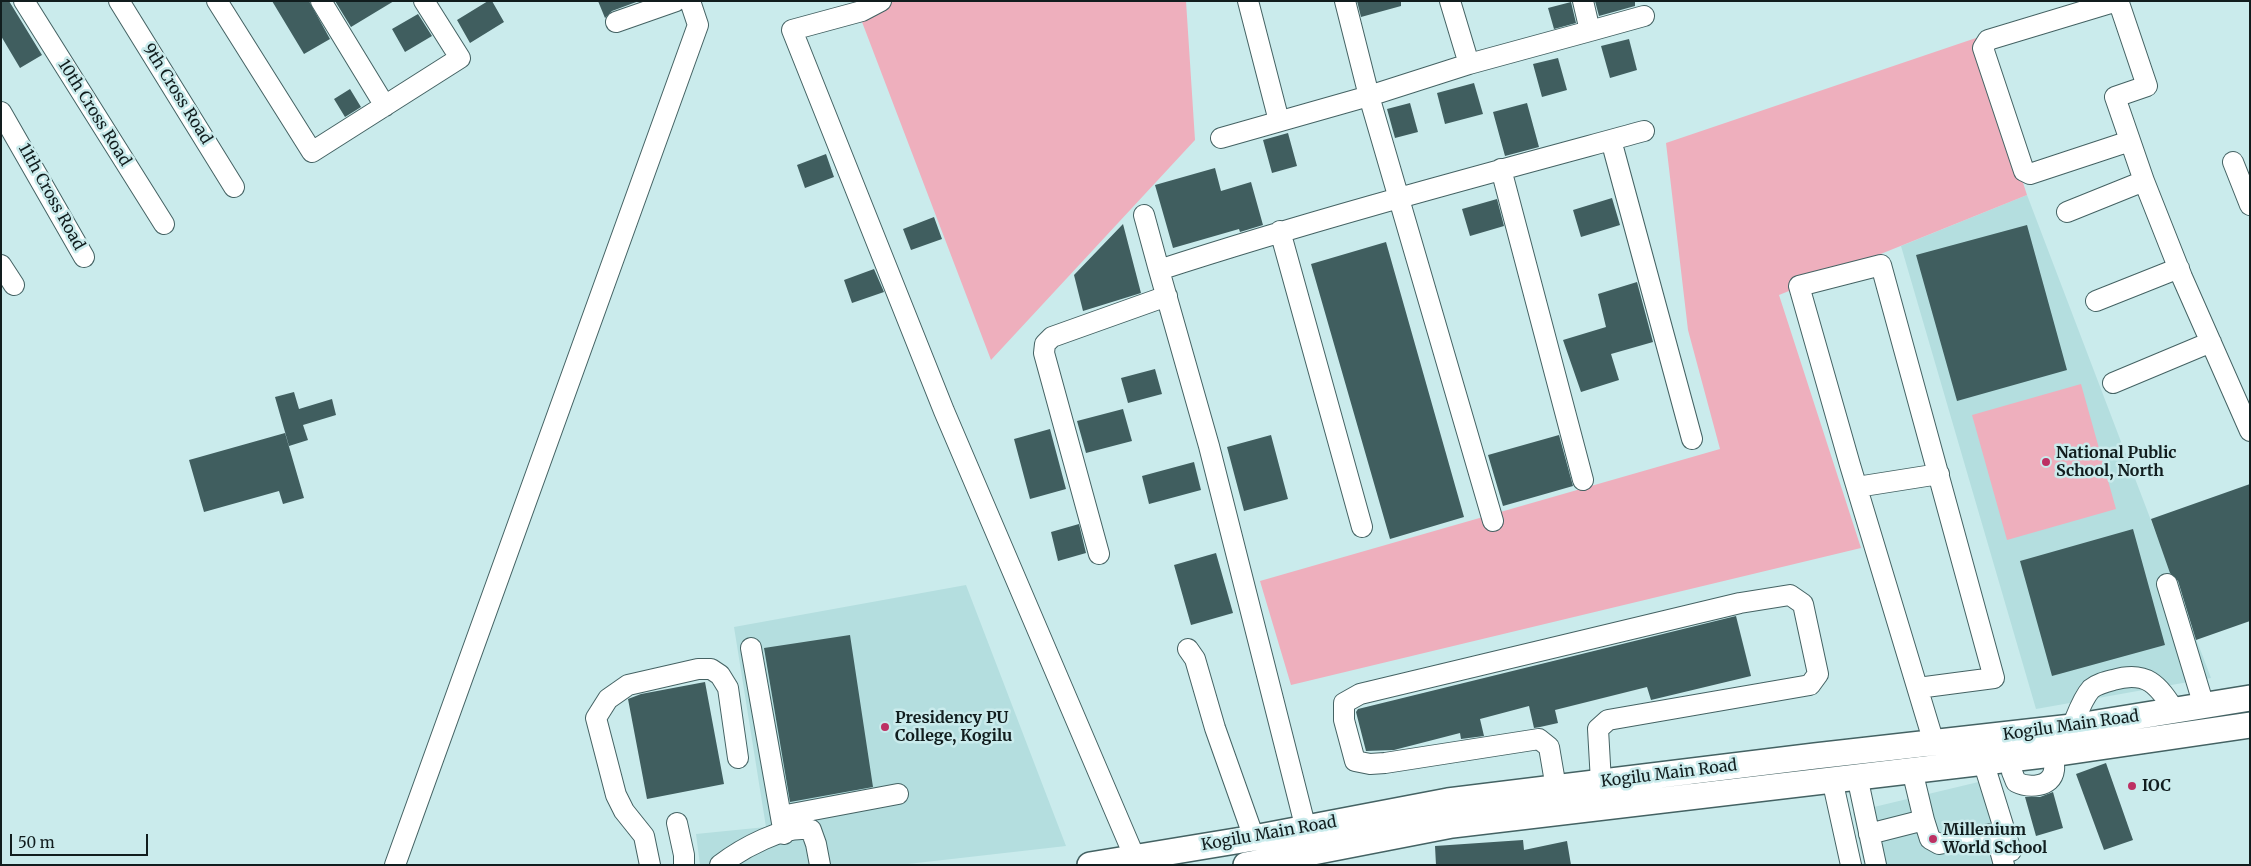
<!DOCTYPE html>
<style>
body{margin:0}
#map{position:relative;width:2251px;height:866px;overflow:hidden;background:#caebec;font-family:Merriweather,serif}
canvas{display:block}
.frame{position:absolute;inset:0;border:2px solid #111d1e;pointer-events:none}
.scale{position:absolute;left:10px;top:834px;width:138px;height:22px;box-sizing:border-box;border:2px solid #111d1e;border-top:0;padding-left:6px;font-size:15px;line-height:18px;white-space:nowrap;color:#111d1e;-webkit-text-stroke:4px #caebec;paint-order:stroke}
</style>
<div id="map">
<canvas width="2251" height="866"></canvas>
<div class="frame"></div>
<div class="scale">50 m</div>
</div>
<script>
const c = document.querySelector('canvas').getContext('2d');
c.lineJoin = 'round';
function paint(path, color) { c.fillStyle = color; c.fill(path, 'evenodd'); }
function trace(path, color, width, dash) { c.strokeStyle = color; c.lineWidth = width; c.lineCap = dash ? 'butt' : 'round'; c.setLineDash(dash || []); c.stroke(path); }
function label(font, color, halo, rows, align = 'center') {
  c.font = font + ' Merriweather,serif'; c.lineWidth = 5; c.setLineDash([]); c.textBaseline = 'middle'; c.strokeStyle = halo; c.fillStyle = color; for (const [text, x, y, turn = 0] of rows) {
    c.save(); c.translate(x, y); c.rotate((+turn || 0) * Math.PI / 180); c.textAlign = isNaN(turn) ? turn : align; if (halo) c.strokeText(text, 0, 0); c.fillText(text, 0, 0); c.restore();
  }
}
paint(new Path2D(`
 M2027,195L2211,678L2036,709L1901,246Z
 M966,585L1066,846L899,865H700L696,834L766,827L734,627Z
 M1991,779L2014,865H1864L1853,812Z`), '#b4dedf');
paint(new Path2D(`
 M854,1H1186L1195,140L991,360Z
 M1976,38L2027,195L1779,295L1861,548L1291,685L1260,581L1720,449L1688,330L1666,143Z
 M2081,384L2116,509L2007,540L1972,415Z`), '#eeafbd');
paint(new Path2D(`
 M1,1H9L42,55L20,68L1,36Z
 M272,1H309L330,39L304,54Z
 M335,1H394L351,27Z
 M488,1H492L504,22L470,43L457,20Z
 M598,1H639L612,11L605,18Z
 M1357,1H1401V6L1361,17Z
 M1595,1H1635V6L1599,16Z
 M1571,2L1576,23L1554,29L1548,8Z
 M418,14L432,36L405,52L392,29Z
 M1629,39L1637,70L1610,78L1601,46Z
 M1558,58L1567,90L1542,97L1533,64Z
 M1474,83L1483,114L1445,124L1437,93Z
 M350,89L361,107L345,117L334,99Z
 M1410,103L1418,132L1395,138L1387,109Z
 M1527,103L1539,147L1505,156L1493,112Z
 M1288,133L1297,166L1272,173L1263,140Z
 M826,154L834,177L805,188L797,165Z
 M1215,168L1221,191L1251,182L1263,225L1240,232L1239,229L1173,248L1155,185Z
 M1612,198L1620,225L1581,237L1573,210Z
 M1497,199L1504,226L1470,236L1462,209Z
 M934,217L942,239L911,250L903,229Z
 M1123,224L1141,293L1083,311L1074,275Z
 M2027,225L2067,370L1957,401L1916,255Z
 M1386,242L1464,517L1390,539L1311,264Z
 M874,269L884,292L852,303L844,280Z
 M1637,282L1653,342L1611,354L1619,380L1581,392L1563,340L1606,327L1598,294Z
 M1155,369L1162,394L1128,403L1121,378Z
 M294,392L299,409L332,399L336,415L303,425L308,440L289,446L275,397Z
 M1123,409L1132,441L1086,453L1077,421Z
 M1050,429L1066,489L1030,499L1014,439Z
 M285,433L304,498L283,504L279,491L204,512L189,460Z
 M1271,435L1288,499L1244,511L1227,447Z
 M1559,435L1573,486L1503,506L1488,455Z
 M1194,462L1201,490L1149,504L1142,476Z
 M2250,484V621L2196,640L2178,581L2170,573L2151,519Z
 M1079,524L1086,553L1058,561L1051,532Z
 M2133,529L2165,645L2052,676L2020,561Z
 M1216,553L1233,613L1191,625L1174,565Z
 M1736,616L1751,676L1651,700L1647,687L1555,710L1558,723L1540,727L1534,728L1529,706L1480,719L1484,736L1461,739L1460,733L1394,750L1366,751L1356,712L1358,709Z
 M850,635L873,787L790,802L764,648Z
 M705,682L724,784L647,799L628,699L641,694Z
 M2106,763L2133,840L2104,850L2076,774Z
 M2053,792L2063,828L2036,836L2025,797H2040Z
 M1523,840L1524,850L1567,841L1571,865H1436L1435,846Z`), '#405e5f');
const minor = new Path2D(`
 M24,1L164,224
 M119,1L234,187
 M217,1L312,152L460,58L424,1
 M321,1L385,106
 M881,1L862,11L792,30L944,411L1135,858
 M1248,1L1279,121
 M1345,1L1369,96L1493,521
 M1450,1L1469,64L1590,31L1583,1
 M616,22L676,1
 M1590,31L1644,16
 M1,112L84,257
 M1221,138L1369,96L1469,64
 M1611,140L1692,439
 M2130,141L2030,174L2024,171L1983,48L1988,40L2114,2L2120,6L2147,86L2115,97L2144,181
 M2233,162L2250,205
 M1501,169L1583,480
 M2067,212L2144,181L2182,277L2250,431
 M1144,215L1159,270C1319,218 1482,175 1644,131
 M1280,231L1362,527
 M1,265L14,285
 M1159,270L1209,446L1309,841
 M2096,301L2179,268
 M2113,383L2211,342
 M1857,487L1939,474
 M1099,554L1044,353L1045,344L1052,337L1167,296
 M2167,584L2204,706
 M751,648L784,834
 M1188,649L1195,659L1215,728L1254,838
 M1918,688L1994,678L1881,265L1799,286L1850,465L1934,743
 M2072,727C2077,715 2082,699 2091,689C2097,684 2105,682 2113,680C2147,670 2158,685 2175,711
 M2012,759V772L2016,782C2028,788 2052,788 2054,770C2055,765 2053,759 2052,754
 M1983,761L2011,851
 M1912,770L1924,820L1930,839L1939,844L1990,834L1997,839L2004,865
 M1857,776L1876,865
 M1832,779L1851,865
 M1556,788L1549,747L1539,739L1385,763L1370,764L1355,761L1344,720V703L1360,694L1740,603L1790,595L1803,604L1818,674L1810,685L1608,720L1598,729L1601,782
 M781,816L898,794
 M677,823L684,855V865
 M1869,834L1924,820
 M395,865L698,25L690,1
 M650,865L644,836L624,811L616,795L596,718L608,699L628,685L698,669H711L720,675L728,688L738,758
 M720,865C741,849 785,824 811,830L816,844L820,865`);
const major = new Path2D(`
 M1090,865L1254,838L1448,801L1815,756L2072,727L2250,698
 M1246,865L1452,825L2052,754L2250,725`);
trace(minor, '#446263', 22);
trace(major, '#446263', 28);
trace(minor, '#fff', 20);
trace(major, '#fff', 25);
for (const [x, y, r, color] of [
 [2046,462,5,"#bd3063"],
 [885,727,5,"#bd3063"],
 [2132,786,5,"#bd3063"],
 [1933,839,5,"#bd3063"]
]) { const dot = new Path2D(); dot.arc(x, y, r, 0, 2 * Math.PI); c.fillStyle = color; c.fill(dot); trace(dot, '#caebec', 2); }
label('16px', '#111d1e', '#caebec', [
 ["9th Cross Road",177,94,58],
 ["10th Cross Road",94,113,58],
 ["11th Cross Road",51,197,61],
 ["Kogilu Main Road",2071,726,-8],
 ["Kogilu Main Road",1669,774,-7],
 ["Kogilu Main Road",1269,834,-10]
]);
label('bold 16px', '#111d1e', '#caebec', [
 ["National Public",2056,453],
 ["School, North",2056,471],
 ["Presidency PU",895,718],
 ["College, Kogilu",895,736],
 ["IOC",2142,786],
 ["Millenium",1943,830],
 ["World School",1943,848]
], 'left');
</script>
